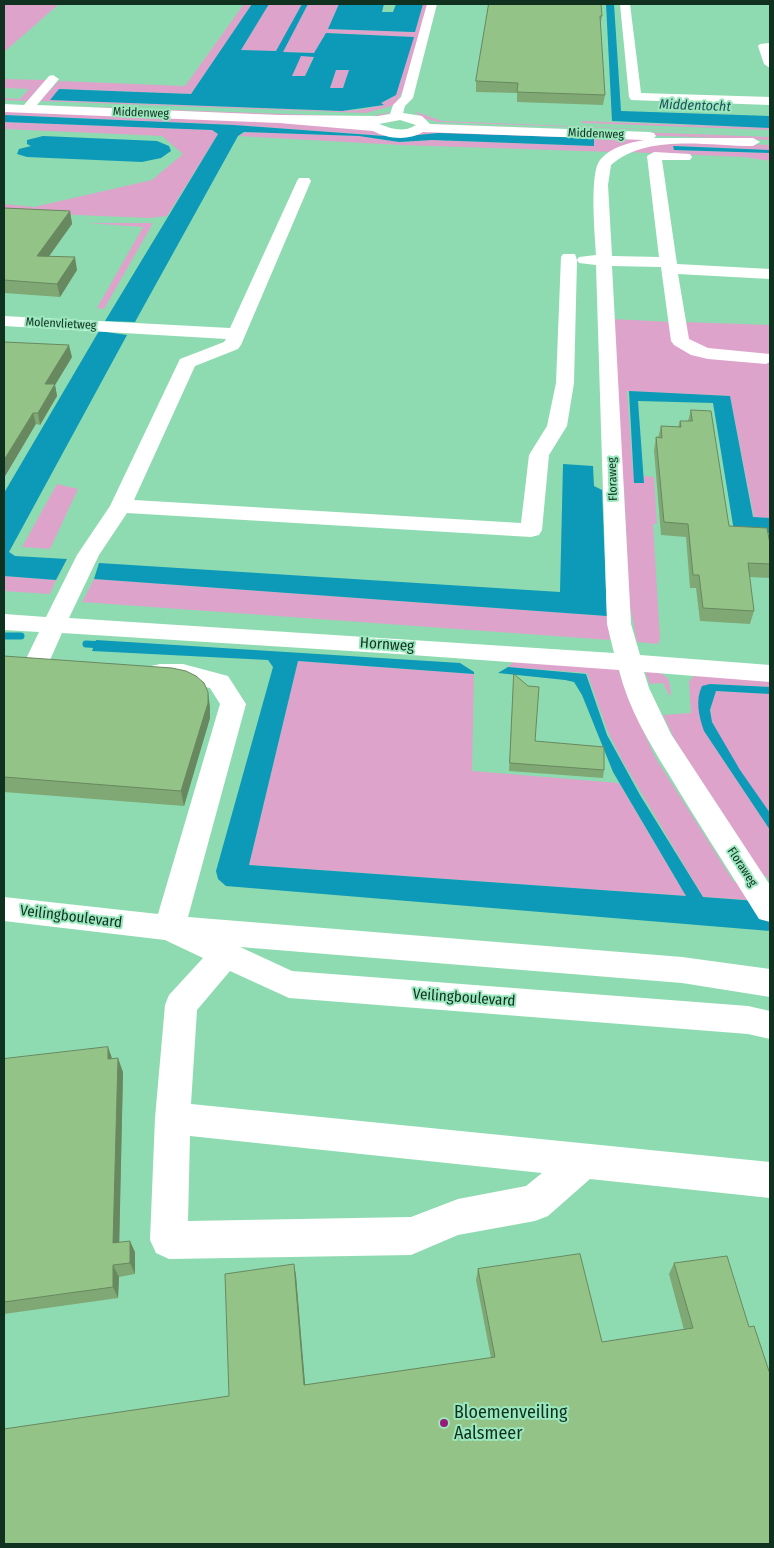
<!DOCTYPE html>
<style>
body{margin:0}
#map{position:relative;width:774px;height:1548px;overflow:hidden;background:#8fdbb1;font-family:"Fira Sans Condensed",sans-serif}
canvas{display:block}
.frame{position:absolute;inset:0;border:5px solid #103020;pointer-events:none}
</style>
<div id="map">
<canvas width="774" height="1548"></canvas>
<div class="frame"></div>
</div>
<script>
const c = document.querySelector('canvas').getContext('2d');
c.lineJoin = 'round';
function paint(path, color) { c.fillStyle = color; c.fill(path, 'evenodd'); }
function trace(path, color, width, dash) { c.strokeStyle = color; c.lineWidth = width; c.lineCap = dash ? 'butt' : 'round'; c.setLineDash(dash || []); c.stroke(path); }
function label(font, color, halo, rows, align = 'center') {
  c.font = font + ' "Fira Sans Condensed",sans-serif'; c.lineWidth = 4; c.setLineDash([]); c.textBaseline = 'middle'; c.strokeStyle = halo; c.fillStyle = color; for (const [text, x, y, turn = 0] of rows) {
    c.save(); c.translate(x, y); c.rotate((+turn || 0) * Math.PI / 180); c.textAlign = isNaN(turn) ? turn : align; if (halo) c.strokeText(text, 0, 0); c.fillText(text, 0, 0); c.restore();
  }
}
paint(new Path2D(`
 M4,4H59L4,52Z
 M244,4H252L191,94L59,89L51,100L335,111L358,110L384,105L380,104L396,95L413,37L326,33L314,53L282,52L308,4H339L328,29L415,32L423,4H428L403,91L395,105L366,113L39,101L59,81L185,86Z
 M269,4H302L276,52L241,50Z
 M301,56H314L305,76H291Z
 M336,70H349L343,88H330Z
 M4,79L46,80L27,101L4,100V98L20,99L29,89L4,88Z
 M37,105L369,117L394,111L378,117L364,119Z
 M4,110L247,119L411,134L430,131L674,139L613,152L401,145L238,136L247,132L359,136L399,142L432,140L594,146L438,133L398,137L234,125L4,115Z
 M414,111L442,121L770,134L438,122L423,118Z
 M582,121L770,128V130L582,123Z
 M4,122L212,130L218,134L167,216L150,218L4,212V204L34,207L152,180L183,154L162,136L4,129Z
 M433,124L770,137V140L432,127Z
 M700,142L770,145V150L673,146L674,150L770,153V161L744,157L626,152L655,145Z
 M87,223H153L104,309L97,308L143,227Z
 M612,319L672,322L679,345L769,360L770,367V518L754,517L730,396L627,391L633,472L644,480V476L654,477L657,524H653L660,639L658,644L637,642L629,602L624,485L619,483Z
 M684,322L770,325V356L707,351L685,340Z
 M57,484L78,489L50,549L22,547Z
 M4,576L56,580L50,594L4,591Z
 M94,579L607,616L610,640L82,602Z
 M298,661L474,674L472,771L619,783L686,896L249,865Z
 M513,662L618,669L629,700L655,757L734,882H737L748,900L703,897L623,762L608,732L587,673L508,667Z
 M645,671C665,672 670,675 671,695H669L663,683L650,684Z
 M696,674L770,679V687L710,684L704,731L770,830V883L767,877L762,874L676,742L663,715L691,713L689,681Z
 M716,691L770,694V813C754,790 719,747 712,721C709,711 712,701 716,691Z`), '#dea3ca');
paint(new Path2D(`
 M252,4H269L241,50L276,51L302,4H308L283,52L314,53L326,33L414,37L396,95L381,103L384,105L342,111L50,100L59,89L191,94ZM301,56L314,57L305,76H292ZM336,70H349L343,88H330Z
 M339,4H384L382,12H393L396,4H423L415,32H413L328,29Z
 M606,4H614L621,111L770,116V128L612,121Z
 M4,115L234,125L398,137L438,133L594,138V146L432,140L399,142L359,136L244,132L238,136L135,322L105,321L218,134L212,130L4,122Z
 M43,136L157,141L169,146L171,151L161,158L142,162L27,157L17,154L19,149L31,146L27,144V140Z
 M673,146L770,150V153L674,150Z
 M99,331L127,335L9,552L15,556L67,559L56,580L4,576V493Z
 M629,391L730,396L753,517L770,518V533L734,531L713,403L638,401L644,483H634Z
 M563,464L593,466L594,486L602,490L607,616L94,579L99,563L560,592Z
 M96,640L460,663L474,672V674L298,661L249,865L686,896L613,772L582,695L574,682L565,680L498,673L508,667L586,674L607,735L640,795L703,897L770,902V931L226,886L218,879L216,871L273,667L268,660L92,651Z
 M710,684L770,687V694L716,691L710,710L712,722L740,770L770,813V830L704,731C699,717 695,700 702,686Z`), '#0d99b8');
trace(new Path2D(`
 M4,636H21
 M86,644L104,645`), '#0d99b8', 7);
paint(new Path2D(`
 M427,4H437L413,98L405,106L403,113L422,116L430,124L649,132L654,133L656,136L654,138H753L760,142L753,146C708,146 647,133 611,165L608,185L612,256L659,257L647,156L654,152L690,154L692,157L690,160H662L677,264L770,269V279L678,274L689,339L708,348L770,354V362L766,364L708,359L691,355L674,345L671,341L661,267L612,266L631,624L640,655L770,665V682L644,672L649,688L671,734L770,885V922L759,919C729,870 697,822 668,773C648,741 628,707 619,670L398,654L62,633L46,669L37,671L28,669L24,663L39,632L4,630V614L46,617L77,555L110,506L178,363L180,359L224,342L226,339L4,326V316L230,328L297,181L299,178H309L311,181L241,345L238,349L195,366L134,500L521,523L529,455L547,426L556,383L561,257L563,254H575L577,260L579,257L596,255C595,236 589,173 600,160C611,147 628,143 644,140L423,132C408,141 388,139 373,131L279,123L4,112V104L24,105L49,76L53,75L59,79L37,105L279,115L378,116L390,114L393,105L401,97ZM400,120L416,125C404,133 392,129 379,124ZM577,260L579,263L596,265L607,624L614,653L69,618L99,555L127,513L531,537L539,535L542,530L549,455L567,426L574,383Z
 M620,4H630L641,93L770,97V105L631,100L629,97Z
 M770,43V68L764,64L758,46L760,44Z
 M160,664H183L228,676L246,704L188,917L682,957L770,969V997L682,983L240,947L292,971L748,1006L770,1011V1039L748,1034L289,998L230,971L197,1010L191,1104L770,1162V1198L590,1179L548,1216L535,1221L458,1235L411,1255L169,1259L156,1253L150,1240L155,1118L165,1005L169,995L203,958L165,940L4,921V897L158,914L220,704L210,688L183,682L151,678L147,672L151,666ZM190,1136L542,1173L526,1186L458,1199L411,1217L188,1221Z`), '#fff');
paint(new Path2D(`
 M489,4L602,16L600,26L605,95L603,105L517,102V93L476,92V81Z
 M4,208L70,211L72,224L49,256L77,270L60,297L4,293Z
 M4,342L72,357L55,385L57,396L40,425L36,424Z
 M691,410L729,526L770,544V578L749,577L754,611L750,624L700,621L696,588H690L686,537L661,535L654,450L656,437L658,438L661,426L678,427L680,421H688Z
 M4,656L210,707V718L184,806L4,792Z
 M514,674L535,741L604,770L603,778L509,771Z
 M4,1059H112L123,1072L119,1242L135,1252V1274L119,1277L118,1298L4,1314Z
 M674,1263L749,1327L229,1396L294,1264L296,1276L305,1385L491,1358L476,1280L478,1269L602,1342L684,1330L669,1274Z`), '#7fa875');
paint(new Path2D(`
 M70,211L72,224L40,269L37,256Z
 M75,257L77,270L60,297L57,284Z
 M69,345L72,357L55,385L57,396L40,425L38,413L45,384Z
 M33,413L36,424L4,478V460Z
 M208,692L210,707V718L184,806L181,791Z
 M108,1047L113,1061L108,1059Z
 M118,1058L123,1072L119,1255L113,1243Z
 M130,1241L135,1252V1274L130,1263Z
 M294,1264L296,1276L306,1395L304,1385Z
 M113,1265L119,1277L118,1298L113,1287Z`), '#68885f');
const building = new Path2D(`
 M489,4H601L602,16H600L605,95L517,92L518,83L476,81Z
 M4,208L70,211L37,256L75,257L57,284L4,280Z
 M4,342L69,345L45,384H55L38,413H33L4,460Z
 M691,410L711,411L729,526L767,528L770,544V564L748,563L754,611L703,608L699,575H693L688,524L664,522L656,437L662,438L661,426L681,427L680,421H692Z
 M4,656L172,668L186,671L196,676L204,683L208,692V703L181,791L4,777Z
 M514,674L528,686L539,687L535,741L604,747V770L510,763Z
 M108,1047V1059L118,1058L113,1243L130,1241V1263L113,1265V1287L4,1302V1059Z
 M580,1254L602,1342L693,1328L674,1263L727,1256L749,1327L754,1326L770,1374V1544H4V1429L229,1396L225,1274L294,1264L304,1385L495,1357L478,1269Z`);
paint(building, '#94c388');
trace(building, '#68885f', 1);
for (const [x, y, r, color] of [
 [444,1423,5,"#961e7a"]
]) { const dot = new Path2D(); dot.arc(x, y, r, 0, 2 * Math.PI); c.fillStyle = color; c.fill(dot); trace(dot, '#9ce8be', 2); }
label('12px', '#103020', '#9ce8be', [
 ["Middenweg",141,113,2],
 ["Middenweg",596,134,2],
 ["Molenvlietweg",61,324,3],
 ["Floraweg",613,479,-92],
 ["Floraweg",742,867,57]
]);
label('italic 14px', '#1e505e', '#9ce8be', [
 ["Middentocht",695,106,2]
]);
label('15px', '#103020', '#9ce8be', [
 ["Hornweg",387,645,4],
 ["Veilingboulevard",71,917,7],
 ["Veilingboulevard",464,998,4]
]);
label('18px', '#103020', '#9ce8be', [
 ["Bloemenveiling",454,1413],
 ["Aalsmeer",454,1434]
], 'left');
</script>
